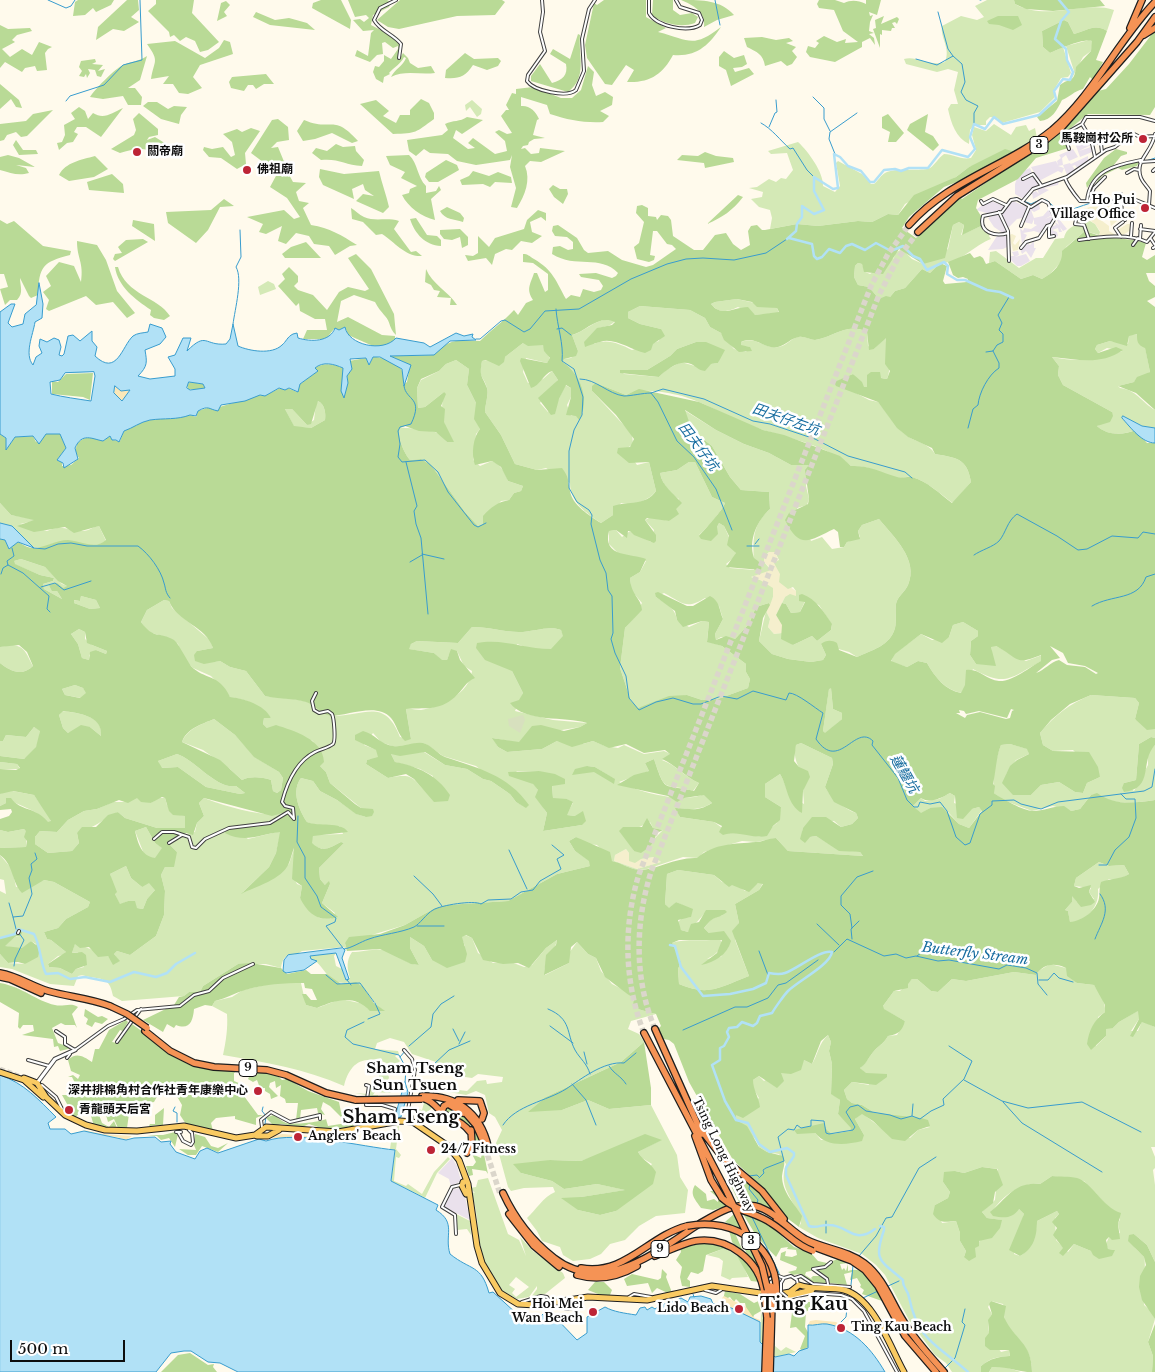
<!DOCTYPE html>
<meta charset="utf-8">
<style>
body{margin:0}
#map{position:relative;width:1155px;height:1372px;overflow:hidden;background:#fffaec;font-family:"Libre Baskerville",serif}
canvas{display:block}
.scale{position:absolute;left:10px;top:1340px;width:115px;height:22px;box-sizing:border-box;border:2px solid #0d0d0d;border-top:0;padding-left:6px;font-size:15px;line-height:18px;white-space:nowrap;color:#0d0d0d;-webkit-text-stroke:4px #fff;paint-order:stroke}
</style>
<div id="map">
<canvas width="1155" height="1372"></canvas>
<div class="scale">500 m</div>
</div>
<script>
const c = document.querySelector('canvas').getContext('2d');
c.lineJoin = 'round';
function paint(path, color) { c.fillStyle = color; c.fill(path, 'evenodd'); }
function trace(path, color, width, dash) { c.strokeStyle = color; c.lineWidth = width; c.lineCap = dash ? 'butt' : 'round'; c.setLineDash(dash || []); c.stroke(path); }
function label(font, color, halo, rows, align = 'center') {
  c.font = font + ' "Libre Baskerville","Noto Sans TC",serif'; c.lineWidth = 5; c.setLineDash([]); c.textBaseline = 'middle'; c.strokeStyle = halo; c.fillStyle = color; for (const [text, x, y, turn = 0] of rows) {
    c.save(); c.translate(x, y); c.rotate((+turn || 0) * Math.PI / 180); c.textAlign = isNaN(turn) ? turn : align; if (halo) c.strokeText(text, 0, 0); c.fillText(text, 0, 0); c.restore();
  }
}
paint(new Path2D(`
 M1089,136L1091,145L1079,151L1091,147L1092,152L1080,157L1075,143Z
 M1073,149L1078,157L1069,161L1066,155L1062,158L1063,165L1070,163L1076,171L1067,175L1063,165L1058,166L1064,168L1062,173L1058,171L1039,181L1031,167L1056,161L1058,165L1057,161L1061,158L1059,155Z
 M1088,156V163L1078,169L1075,165L1072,166L1071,164Z
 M1030,168L1032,173L1024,177L1025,180L1032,175L1039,185L1023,199L1015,194V184L1020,170L1021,172Z
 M1059,181L1058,185L1044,188L1049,190L1033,199L1032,193L1036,191L1039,194L1037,189Z
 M989,200L1004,206L1002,210L990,214L976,210Z
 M1013,201L1027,207L1023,218L1017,219L1008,228L1001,213Z
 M1039,203L1040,209L1034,212L1031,210L1034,218L1043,216L1049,209L1052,215L1045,219L1052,216L1053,222L1048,224L1047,223L1040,233L1034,231L1023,233L1027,235L1022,244L1020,228L1023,231L1024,228L1031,229L1037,225L1034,224V219L1032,224L1024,222L1029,208Z
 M998,213L1007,231L1003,233L994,227L988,218Z
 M1059,219L1067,229L1063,231L1060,227L1062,232H1059L1058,228L1052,230L1057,232L1058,236L1052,239L1054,236L1053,232V235L1050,236V227L1056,225L1055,222L1059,225L1057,220Z
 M997,236H1007L1009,246L1003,249L988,250Z
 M1034,241V248H1036L1031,258L1026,251L1022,254L1020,249L1026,243L1030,245Z
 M1018,251L1019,255L1015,257L1026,254L1030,261L1021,266H1017L1011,260V256H1014L1012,252Z
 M452,1158L457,1166L461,1181L451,1187L449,1179L438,1173Z
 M460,1188L464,1192L470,1220L444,1207L453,1189Z`), '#eae1ec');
paint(new Path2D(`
 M1104,203L1106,215L1098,218L1109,226V231L1119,237L1110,238L1099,235L1100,231L1095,224L1084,216L1075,215L1073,212Z
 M1107,206H1115L1117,221L1111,226Z
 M1127,224H1132L1131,230L1121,236L1116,231Z
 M1012,234L1016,236L1013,243L1015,245L1020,239L1018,250L1013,251L1009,235Z
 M769,552H775L790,587L796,591V596L785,597L776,615L782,624V633L774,634L768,627L770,619L766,611L773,597L760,580L751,577L770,568L764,562V557Z
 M626,849L629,853V861L654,857L661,862L637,869L614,861L615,855Z`), '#f5efcd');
paint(new Path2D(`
 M987,0H1014L1015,4C1047,22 1085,0 1114,10L1107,31C1094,23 1087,31 1074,34L1068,22L1064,20L1042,31L1043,47L1050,53L1063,47L1071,73L1068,77L1061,78L1054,90V98L1040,112L1002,123L997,118L990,117L986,121V125H974L970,130L969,144C956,138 951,123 948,109L951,104H958L954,90L958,72L948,69L937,72L906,64L904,59C916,55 929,67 945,62C951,48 940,38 942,26L961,16L977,20L984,17L975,6Z
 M1089,40L1093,41L1091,51L1083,57L1071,80L1074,71L1066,46Z
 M472,100L482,109L481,114L477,117L470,107L466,111L465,105Z
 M994,124L1011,135L1016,127L1026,125L1029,131L1035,128L1037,138L1015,152L969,167L956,177L905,204L898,215L888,214L872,222L858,221L818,226L797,224L770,229L772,218L770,210L759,207L751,199L762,197L763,192L749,188L757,187L769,179L776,182L781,178L786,179L793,170L787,153L771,154L768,151L798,142C808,151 824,173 823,186L835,192L840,186L836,163L838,161L862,174L871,184H874C878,181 881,175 885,173C895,167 922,172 930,168C935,165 938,158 944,154C954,154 960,160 971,158L976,150L972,135L974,127L986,131Z
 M1090,221L1095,224L1100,232L1099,235L1085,231L1066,247L1061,262L1050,274L1042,279L1033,275L1021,279L995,261L989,263L990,252L996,251L1019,268L1036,258H1043L1055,239L1064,238C1067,225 1079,224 1090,221Z
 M959,222L964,225L961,235L981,226L984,231L991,233L989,236L991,239C974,245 960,264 940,263L930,273L922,269L905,288L895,291L890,297L879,299L869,287L858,285L854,277L855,266L858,263L862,264L865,272L870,274L894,258L895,253L902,249L912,259L923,264L948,249L953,225Z
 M268,281L274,284L276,289L260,295L258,287Z
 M737,299L777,308L779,313L755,315L738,307C727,312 719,314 711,304L715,302Z
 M640,306L690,310L705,318L710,327L721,333L734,349L746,352L750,347L741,346V342C757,335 766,352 782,346C788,344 793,337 799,337C805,336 810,340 815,340C835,337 847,322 867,332L868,346L874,349L886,337C885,352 893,366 887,379L867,375V387L864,388L853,374L835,382L869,400L878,402C888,413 894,426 906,435C915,442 929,443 935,454C957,458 967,458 971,482L953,503C941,495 925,479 910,477C906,476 902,479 899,478C882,476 872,465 851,466C829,447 790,438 763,430C735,422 710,404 682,396C665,392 641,387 626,395L596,383L592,391L632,434L633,444L626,449L637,465L649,462L656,491C649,501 632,506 621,503L613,515L601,523C586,513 570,502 570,483L546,468L537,470L515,464L501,435L485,412C485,405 489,394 487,388C483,374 478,379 482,361L505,357L523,343L543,345L550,359L547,363L526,358L523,372L528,383L543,379L552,371L558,380L540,403L548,412L559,399L565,385L571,388V397L567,405L571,416L583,413C583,392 581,375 563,362L564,359L571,358L578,351L572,335C587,331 598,315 615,321C604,333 593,319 594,344C607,338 620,344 632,350L659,341L661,329L640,324L628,318V312ZM696,342C710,342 713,347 720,358L718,363L695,366L681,362L666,370L659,377L624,374L620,370H647L670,356L677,349Z
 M1138,334L1145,347L1150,372L1134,382L1118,386L1120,388C1137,390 1141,402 1155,410V428L1142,426L1122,416L1136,430C1122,435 1108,436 1097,426L1101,424L1112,412L1063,385L1058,375L1059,366L1052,357C1078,362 1097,361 1122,351L1107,348L1098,353L1095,349L1097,345L1110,341L1128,344L1129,335Z
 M456,360L469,369L467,385L476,403L480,429L476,434L473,460L480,466L492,461C501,465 505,472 508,481L523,486L521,491L514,493L509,500L501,501L483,524L478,526L465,512L431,465L421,459L410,460C404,453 397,437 400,428C403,427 434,431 438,433C441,435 444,439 447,442L453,441C442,426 440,409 444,392L425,407L418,408L417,388L421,380L439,371L446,364Z
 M318,401C325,404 326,414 325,420L311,428L294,427L285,409H292L307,425L314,420L316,404Z
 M684,410L716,430L744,444L769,453L791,465H809L806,486L809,499L807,505L797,508L811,541L822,537L832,549L844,547L847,542L860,537L858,531L862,525L879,519C894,537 919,560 908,585C905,592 897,597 896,604C895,612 897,620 895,628C890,646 872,650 857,657L849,652L821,644L826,655L823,660L811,662L788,659L772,654L759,641L766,611L770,619L768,627L774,634L782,633L793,645L812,636L817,641L831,630L832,625L819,605L805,601L800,612L791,613L786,604L782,603L785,597L790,594L796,596V591L793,587L788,589L779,582L780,574L774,563L779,560L775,552H769L764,557V562L771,570L751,577L760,580L773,588V597L770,605L769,603L756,607L749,624L735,639L721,637L716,640L715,634L723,619L719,606L705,598C686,610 683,603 664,593L656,597C666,604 675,607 677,620L689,627L702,621L709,622L707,641L722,646L746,664V672L750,679L748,688L718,699L702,700L687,695L638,708L631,701L620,668L625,628L633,619L642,603L631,590L630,578L640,572L646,561L620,555L609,544V531L616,530L622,537L630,531L651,542L654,530L645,520L651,517L669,521L679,499C671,495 661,482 660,473L677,470L689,462H695L712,497L725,503C723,510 706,529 699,535L717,527L719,523L724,526L736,553L735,557L726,564L730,568L754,570C754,544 749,528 770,509L769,492L741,490L730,477L712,446L692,430Z
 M0,503L11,515L34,519V521L20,524L47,531C64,523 68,532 83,531C89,531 94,526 99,526L106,541C91,553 65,533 43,548L33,547L12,526L0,523Z
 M21,559L45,567L62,584L68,586L57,591L62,599L44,589L43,584L53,581L54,578L40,575L14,564V561Z
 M81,596L96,600L100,608L90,609L74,603L73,600L80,601Z
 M164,600L169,601L172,608L211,641L213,648L197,651L211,662L220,661L230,667L246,671L265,696C279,698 297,698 310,703C318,706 321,713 330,716C364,717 384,696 400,737L411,739L406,709C411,708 416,710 421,710C441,707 470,693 472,671L464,666L457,651L449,655L447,660H441L434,653L408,649L411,644L417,641L458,643L472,627C489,627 504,632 519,632C533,632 550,625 561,630L564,636L551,650L531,649L517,644L512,671L523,693L515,711L553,720L587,723L580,727L526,736L519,743L493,738L498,747L507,752L542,749L557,741L583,744L593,741L605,746L618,748L624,745L644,754L664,751L671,754L662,760C676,765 685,777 699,783L693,791C663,782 666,795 654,759L645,763L649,771L619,782C639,792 682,804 704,794L712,803C699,811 689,809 676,808L680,817L714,822L729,833L748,834L760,837L777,823L781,807L765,797V784L780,774C791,793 782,791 804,804L803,791L806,781C800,768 792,760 796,745L801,743L832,758L833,764L825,787C831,798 844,809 856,813L858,818L852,824L841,827L834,821L803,828L802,834L810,837L816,836L839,850L860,852L863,856L788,851L776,838L756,842L742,841L704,852L698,858L683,857L647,869L636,870L612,861L597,845L588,844L576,837L569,841L575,851L590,861V866L557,874L508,901L447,905L435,908L405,925L345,943L347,951L344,947L302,951C292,959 284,949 281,968L266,964H238L203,986L200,992H189L184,996L122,1001L113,996C110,980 105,979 90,977C85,976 83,974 78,976L74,986L50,984L12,969L0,967V954L8,963L25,964L36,944L31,941L22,949L4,946L16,936H20L0,938V891L6,894L4,880L0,879V855L12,869L16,887L44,880L54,882L90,902L88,907L66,919L58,928L44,932L47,939L51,940L66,952L64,955L58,956L48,964L49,967L60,968L72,974L76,969L84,967L78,952L72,953L75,943L108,956L114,964L119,961L114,954L117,951L130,955L156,936L164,915L165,891L161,875L165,867L177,852L169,844L176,837L195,832L197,823L204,816L199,803L204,798C224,806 264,818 283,813C274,829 251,826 234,827L248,839L281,831L276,853L269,867L242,893L289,864L295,846L293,876L297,884L302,886L300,898L319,918L331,919L335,913L322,903L330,884L325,885L320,879L319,868L344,843L341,842C329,848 323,853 311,843L313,835L343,834L340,826H316L307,822C299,810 291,791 301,778L313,781L320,791L337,800L357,814L366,817L361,808L330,783L326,772L320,766L313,741L267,728L263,724L264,718H271C262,705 244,699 230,697L211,676L193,668L182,656L178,644L166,637L148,632L141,622L147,610ZM373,733L381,742L392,746L407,747L418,743L426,744L443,756L476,766L526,807L516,802L510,794L491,781L483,779L467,769L445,765L424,752L391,754L395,762L420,769L433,776L431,796C411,780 417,772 388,778L366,764L367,760L379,758L377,750L364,745ZM587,766L595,767L614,779V783ZM516,771H539L552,785L553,799H567L573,803L566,815L575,816L582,825L543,831L547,813C540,805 542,799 538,790C534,782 523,777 516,771ZM650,822L653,828L663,830L655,838L634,851L626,837L629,827L635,829ZM626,849L629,853V861L635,863L641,859L654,857L661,862L637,869L614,861L615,855Z
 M963,622L978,631V636L971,641L970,655L976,664L992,658L991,646H996L1026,661L1042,655V661C1011,677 1007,688 973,669L962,693C945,690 935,677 927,663L918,661L907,667L891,662L894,654L921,634L932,640L949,637L953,625Z
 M79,629L85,632V639L92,645L107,651L106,654L96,650L89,655V660L82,658L78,644L71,634Z
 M12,645C26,646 27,656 33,666C22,677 10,671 0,663V647Z
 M75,685L83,688L87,693L81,698L65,695L62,689Z
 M829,688H831L833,709L842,713V719L825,734L823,731Z
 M1091,695L1135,698L1139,703L1135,719L1153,729H1155V738L1151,737L1139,744L1136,780L1124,783L1134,791L1148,765V752L1155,745V800C1135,803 1114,806 1097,794L1091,795L1080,809L1071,811L1053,806L1032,811L1003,800L994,793C992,781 996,756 1001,745L1010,744L1028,749L1029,754L1016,760L1007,773L1005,780L1031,795L1041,785L1059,782L1075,792L1083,793L1087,783L1100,777L1073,750L1053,751L1043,745L1040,733C1055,715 1069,704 1091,695Z
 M62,711C77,713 104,715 101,736L90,727L68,733L63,728L59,715Z
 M214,719L235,735L255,757L279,772L283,778L281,790L277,793L273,791L271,780C262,777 250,776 242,780L230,769L203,750L182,742C187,729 202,724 214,719Z
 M34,727L40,730C40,744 35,752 24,759L0,756V741H3L6,735L26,737Z
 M177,754C194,759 217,790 236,786L245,793L240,794L206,787L178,767L161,768L158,761Z
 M0,762L17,764L20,769H0Z
 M7,790L34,795L50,817L51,822L48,823C37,809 21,807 6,798V803L0,806V794Z
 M950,793L955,796L954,803L972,809L979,807L982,810L969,828L959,824L948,812L930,808L921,814L913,806L921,798L925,801L939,799Z
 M137,797L151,803L158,798H165L167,805L180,815L185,816V828H157L125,818L118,812C102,820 94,828 77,833L79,843L72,851L48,853L35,844V837L40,831L57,832L68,820L84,811L97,809L113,802H123Z
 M146,827L155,843L163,848L155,890L147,899L143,909L137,908L128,901L120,905L115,894L110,874L126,866L131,878L142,887L144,854L135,831Z
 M24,829L27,831L26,847L0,848V830L8,832Z
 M1099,862L1109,866L1124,865L1129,874L1119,880L1109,879L1098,889C1100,906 1087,921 1070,923L1068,911L1065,910L1072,902V895L1077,902L1094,899L1089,892L1091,888L1074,886L1076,878Z
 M678,870L714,875L722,882L738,886L745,891L758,883H763L759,890L735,904L739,923L735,940L749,976C720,987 709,997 679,984L678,969L681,962L671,943C687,938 704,942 720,939C725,948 715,955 707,959L721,957L728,938L725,934L709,933L704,928C711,920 712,917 723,915L725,910L704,914L688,932L681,930L677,923L682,918L691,917C687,907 685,906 676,902L669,909L665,904L667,874Z
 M465,935L472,938L478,953L493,963L511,962L524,967L532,965L546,948L557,940C554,955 543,958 545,975L569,963V953L577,942L588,954L596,958L601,971L612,984L626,991L641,1010L656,1014L631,1021L628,1029L639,1034L644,1042L621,1062L546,1097L562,1110L588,1100L609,1109L651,1105L677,1155L680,1177L688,1190L685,1213L656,1216L639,1226L625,1240L610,1244L601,1254L590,1259L573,1261L563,1255L560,1247L542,1241L537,1231L527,1218C536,1210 543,1197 555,1192L553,1187L524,1188L511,1191L508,1187L496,1143L502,1130L495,1117L489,1113L485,1095L476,1091L466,1095L449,1092L451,1089L467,1091L477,1081L486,1080L487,1084L502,1082L503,1077L478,1074L472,1078L430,1072L428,1070L436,1062L412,1054L404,1042L390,1038L377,1043L375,1049L398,1051L399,1054L395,1056L400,1061L388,1073L389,1078L385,1084L391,1093L375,1092L373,1095H378V1103H371V1096L355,1093L367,1094L371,1086L380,1082L378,1069L389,1065C385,1061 380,1061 374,1060C356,1058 348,1070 344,1086C305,1069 265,1062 223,1055C226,1041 228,1028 227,1014L212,1006L215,1001L232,997L243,990L274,983H301L306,1005L317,1008L341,999L364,1004L368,1009L384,1011C373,1004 369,992 360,985C352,980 342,986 333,980C324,974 321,962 311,959L310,956L336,953L334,956L336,966L342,969L346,980L350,978C347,968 346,961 352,952C362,952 376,948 385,950C397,954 405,964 419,965L410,948V937L424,946L432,960L465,946L461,937ZM661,1140L638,1152L642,1158L652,1164L616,1211L600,1215L578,1210L581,1197L626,1190L597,1184L564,1189L552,1181L521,1173L550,1160L581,1161L605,1153Z
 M1050,964L1066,968L1077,983L1094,985C1100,994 1106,1002 1105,1012L1098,1017L1096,1046L1106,1036V1028H1113L1119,1022L1139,1010V1019L1131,1031H1138L1142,1021L1155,1027V1147H1151L1155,1157V1168L1153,1170L1155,1185V1262L1147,1245L1134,1234L1133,1245C1136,1250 1141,1253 1144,1257C1146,1260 1144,1297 1144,1305L1151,1311L1155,1319L1148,1342L1153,1356L1152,1372H1032C1032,1347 1018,1342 1006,1323C1002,1316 1006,1310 1003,1304L991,1301L988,1307L992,1314C982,1328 993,1340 1001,1352L1009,1350L1010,1357C998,1356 991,1358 981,1366V1372H952L946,1363L935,1355L909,1320L885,1275L876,1265L862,1254L818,1238L799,1227L801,1223C796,1199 777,1190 786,1164L779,1154L767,1152L759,1147L758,1142L736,1120V1115L759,1098L753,1088V1080L759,1076L764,1081L804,1060L812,1064C818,1054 819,1043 828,1035L831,1042L829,1051L832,1064L831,1093L840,1100L838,1114L852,1127L850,1131L832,1134L827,1130L824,1123L815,1133L821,1140L864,1135L855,1119L862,1113L881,1128L910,1138L918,1130L930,1127L875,1113L862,1105L852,1103L847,1099L844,1090L852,1082L869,1085L865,1073L860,1068C865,1064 867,1060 871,1055C876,1047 884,1044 888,1036L897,1035L905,1021L883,1009V1006L894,991H900L912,979H917L931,991L938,992L952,979L966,981L1014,972L1036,975L1040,970ZM982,1167L998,1169L995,1200L982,1212L987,1218L1001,1220C992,1237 986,1233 978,1243C972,1250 972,1253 964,1257L966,1251L960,1241V1233L956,1221L942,1223L935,1205L948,1198L950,1192L943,1182L955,1171L964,1173ZM1052,1176L1084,1181L1120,1219L1118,1224L1120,1233L1109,1237L1106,1244L1108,1249L1115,1250L1091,1251L1074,1244L1068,1252L1056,1240L1055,1218L1059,1214L1057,1211L1037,1221C1037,1233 1031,1250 1020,1256L1014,1254L1024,1214L1019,1209H994C1004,1195 1022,1182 1040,1184Z
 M422,1097L440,1110L432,1108L424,1115L412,1113L413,1111L418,1112V1109L422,1110L424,1103L413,1100Z
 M399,1126L396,1149L401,1155L399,1158L396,1157L394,1181L406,1186L408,1184L422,1194L434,1172L448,1157L450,1159L437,1173L425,1198L391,1181L395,1150L390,1149L393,1128Z
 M488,1178L508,1234L519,1240L526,1256L520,1237L533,1251L563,1273L565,1278L545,1294L531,1297L537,1289V1286L529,1297L517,1299L504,1292L503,1293C471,1258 484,1229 471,1192L475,1193L470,1188L476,1187L478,1180ZM516,1277L529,1287L516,1297L512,1293L515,1289L509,1285Z
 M456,1214L470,1221L471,1235L467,1229L457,1230Z
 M725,1248L740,1258L748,1277L732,1278L730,1280L721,1276L723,1261L719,1258L707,1255Z
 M761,1312L769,1338L775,1343V1346L781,1351L786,1347L796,1352L775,1357L760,1342Z
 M1002,1366L1021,1372H989L992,1367Z`), '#d4e9b6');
paint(new Path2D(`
 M78,0H114L111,5L96,12L93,8L85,15L73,16L75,2Z
 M127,0H138L139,10L131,17L139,22L124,31L113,29L96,40L98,27Z
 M156,0H194L192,13L219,42L208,50L200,52L195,41L186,37L180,41L174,35L170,37L169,32L148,11L156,4Z
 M321,0H341L351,20L350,29L312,8L313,3Z
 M348,0H387L391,2L389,7L373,15L371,25L394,37L400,44V58L403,53L408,58L410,63L418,68L431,66L435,73C420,75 404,70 391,77C395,69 403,66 406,58L404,57C401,64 394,67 389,73L390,74L384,77L383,83L376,79L373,72L375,66L379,67L384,61V55L391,59L398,49V46L393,48L385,42L382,43L383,54L377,55L370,62L355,56L357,50L368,56L371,33L374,30L363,31L353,20L360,19L364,22L369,18L366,15L355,17Z
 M400,0H502L505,2L495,15L457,16L399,29L388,27L377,20Z
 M604,0H646V17L666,28L658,32C690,40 692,49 721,27C709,45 697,57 673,55C663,74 650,83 627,82L634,70L626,65L612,85L605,84L587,58L585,45L594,3L597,5Z
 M653,0H673V10L680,15L692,13L698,17L695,23C681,28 663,24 652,15Z
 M681,0C704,0 720,0 734,15L717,20L704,27C706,12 693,5 681,0Z
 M819,0H835L844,3C851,0 857,0 866,4V0H881L877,15L869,12L870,16L873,15L870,22L869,31L874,33L869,34L874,38L875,45L870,38L862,42V47L835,62L810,57L806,52L808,46L815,48L819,43L816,41L824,36L837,42L846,39L845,43L858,42L843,31L834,10L819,8L817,4Z
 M1014,0H1100L1105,6L1053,11L1026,9L1015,4Z
 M226,1L230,5L224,12L227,16L217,21L221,3Z
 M256,12L275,20L289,18L307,23L315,30L270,25L253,17Z
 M884,16L881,24L897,17L899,19L897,24L895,22L892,23L895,28H892L891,31L882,30V35L880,34V48L873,29L876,28L875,20Z
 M998,16H1018L1022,25L1013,30L999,25L989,24L987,21Z
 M1064,20L1068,22L1074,34C1087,31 1094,23 1107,31L1096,60L1103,62L1093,80L1090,77L1083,89C1074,91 1070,97 1062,100C1057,110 1052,120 1040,121L1037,117L1057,101L1060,85C1070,77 1074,84 1076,67L1091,51L1092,41C1083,38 1059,49 1050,53L1043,47L1042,31Z
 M0,25L8,29L30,28L32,31L17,35L12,40L15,42L2,49L10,57L22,49L32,55L39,42L52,47L48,49L45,53L47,70L37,71L35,66L25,68L22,72L5,62L0,68Z
 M1155,30V107L1150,115L1088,114L1061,136L1068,148L1036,158L1018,179L978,200L976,208L981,216V226L962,235L964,225L959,222L953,225L945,258L923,264L899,249L883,274L864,272L862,264L858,263L855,266L854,277L858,285L869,287L879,299L886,296L890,297L895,291L905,288L922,269L930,273L940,263L947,266L943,281L945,284L967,282L968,279L963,277L958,278L953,275L948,262L970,253L974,258L980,256L983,258L986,264L995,261L1021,279L1033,275L1042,279C1053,273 1063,264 1062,251L1085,231C1093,233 1102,238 1110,238C1119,238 1137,240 1146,243L1142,257L1147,260L1155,255V273H1146L1149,281L1155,286V297L1147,301L1155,307V410L1136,393L1118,386L1134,382L1137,377L1150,372L1145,348C1137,345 1137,341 1137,334L1129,336L1127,346L1110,341L1097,345L1095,349L1098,353L1116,347L1123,350C1100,366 1077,359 1052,357L1059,366L1058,375L1063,385L1112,412L1113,416L1110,422L1097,426C1108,436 1123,435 1136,430L1147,443H1155V729L1147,730L1135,719L1139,703L1135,698L1091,695L1070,704L1051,720L1040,733L1043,745L1053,751L1089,752L1098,767L1100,777L1087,783L1083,793L1075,792L1059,782L1041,785L1031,795H1013L1002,783L1010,766L1017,760L1029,754L1027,749L1010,744L1001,745C996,757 996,771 993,784L995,786L994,793C1002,799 1024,811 1033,811C1043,811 1054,806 1064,806L1071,811L1080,809L1091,795L1097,793C1115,806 1135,803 1155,800V1027L1142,1022L1133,1037L1130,1036L1139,1019L1138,1011L1119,1022L1113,1028L1106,1029V1036L1091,1050L1087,1044C1089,1030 1094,1020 1105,1012V1005L1094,985L1077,983L1067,976L1066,968C1055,963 1044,963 1036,975L1014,972L966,981L952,979L938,992L931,991L917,979H912L908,984V988L894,991L883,1006L884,1009L905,1021C902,1031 899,1034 888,1036C884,1044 876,1047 871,1055C867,1060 866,1064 860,1068L866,1073L887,1074V1077L876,1085L852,1082L844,1090L847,1099L852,1103L862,1105L875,1113L921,1118L928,1120L930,1126L918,1130L905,1141L892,1139L873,1121L862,1114L855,1119L864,1135L862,1141C845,1145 827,1147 815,1133L797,1134L794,1130L824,1123L827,1130L832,1134L850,1131L851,1128L838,1114L840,1100L831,1094L832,1064L829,1051L831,1042L828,1035L821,1041L812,1064L804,1060L801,1070L791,1074L781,1073L784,1081L777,1088L759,1076L753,1080C753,1090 759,1097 760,1107L743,1118L736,1115V1120L747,1126L759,1147L767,1152L783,1156C786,1165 783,1167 782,1176C782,1192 794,1203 802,1216L799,1227L787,1218L766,1190L733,1160L689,1082L674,1044L669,1040L663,1039L658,1029L661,1026L656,1014L641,1010L633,1005L634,999L605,977L596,958L588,954L577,942L571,947L569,963L544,975L546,955L556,945L557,940L546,948L529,968L518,963L503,964L483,960L472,938L466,935L462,937L467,954L465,962L447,968L432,960L424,946L410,937V948L419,965L411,964L380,949L347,951L345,943L349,937L380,934L405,925L435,908L447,905L508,901L557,874L590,866L589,861L575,851L569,841L576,837L610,852L612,861C621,863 630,869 639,870C657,870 675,857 697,858C715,843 734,844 756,842C762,842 769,838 776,838L788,851L863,856L860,852L839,851L816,836L810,837L805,843L800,839L803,828L812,817H826L841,827L852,824L858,818L856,813L834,802L825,787L833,764L832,758L801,743L796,745L794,761L799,767L808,771L810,777L803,791L802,813C787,805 788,787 780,774L765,784V797L781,807L780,820L773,826L767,836C752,839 738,830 723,835L719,832L722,826L714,822L680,817L675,808C690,808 696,813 712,803L704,795L684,798L677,802L668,796L617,785L634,775L649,771L645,763L654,759C666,795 663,783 694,791L699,783C685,777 676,765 662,759L670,754L665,750L644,753L626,744L609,748L593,741L572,747L557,741L542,749L507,752L498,747L492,738L519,742L532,726L541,725L564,731L580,727L587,723C565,716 525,723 510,703L519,700L523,693L512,671L485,660L476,648L477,643C503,638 525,649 551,649L563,636L561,630C550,625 533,632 519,632C504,632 489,627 472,627L458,643L417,641L411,644L409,649L434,653L442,660H447L451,649L457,651L460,660L475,678C466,681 462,691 455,697C438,712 424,707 406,709L411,739L405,741C398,735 397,725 391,718C377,702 348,716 330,716C320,713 315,705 306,702C293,698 278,699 265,696L246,671L230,667L220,661L204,664L195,661L194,655L197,651L213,648C206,626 177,622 169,601L164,600L147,610L141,622C154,640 159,631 174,640C179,644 186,659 191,666C204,680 219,673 230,697C243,698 265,705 271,718H264L263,724L267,728L276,725C294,731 323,739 324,762L320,766L326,772L330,783L355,804L361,808L373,809L374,812L372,816L366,817L356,814L337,800L320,791L313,781L301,778C291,791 299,810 307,822C318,827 341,821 348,832L313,836L312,843C323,853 329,848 341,842L344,843L319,868L320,879L325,885L329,881L330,884L322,903L338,917C319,923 308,914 300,898L302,886L292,879L294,848C292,853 291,858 289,863C282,880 256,886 241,894L269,867L276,853L280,832C260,834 246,844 225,833L227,830C244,823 272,833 283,813L272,816L204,798L199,803L204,816L197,823L193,835L186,833L169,844L177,852L174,867H165L161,875L165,891L164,915L156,936L130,955L117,951L114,954L120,961L113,965L108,956L98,957L89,947L80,948L75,944L72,953L82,952L86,955L87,965L76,969L72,974L60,968L49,967L48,964L66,952L51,940L47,939L44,932L58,928L66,919L88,907L90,902L54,882L44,880L22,893C11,881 14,865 0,855V848L26,847L27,841L24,837L26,831L24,829L8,832L0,830V819L9,816L12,812L11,809L0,810V806L6,803V798H11C21,812 35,806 48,822L51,821L34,795L13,791L0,794V769L16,770L20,768L17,764L0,762V756L24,759L36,747L40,731L34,727L26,737L6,735L3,741H0V663C10,671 22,677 33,666L27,652L19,645L0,647V539L5,540L9,549L18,542C22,544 28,548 32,548C42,549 56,540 68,540C81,541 95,550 106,540L99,526L74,533L65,527L34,532L17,526L34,520L11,515L0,503V434L6,438V450L15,437L33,436L36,442L46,434H60L66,448L57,460L62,462V466L71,465L79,458L75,452L77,444C85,435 93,437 103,441L110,436L112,440L120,441L124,431C131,428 138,423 146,421C161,417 176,420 190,415L196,417L198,411L210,407L213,409L259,395C273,398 275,381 297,392L300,384L318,371L315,368C323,362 334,364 343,368V398L348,383L347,376L351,370L349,361L366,358L369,365L373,357C380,356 397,363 401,369C405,374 404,380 403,385L407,382L410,365L390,356L434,355C451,337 458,341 480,341C491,330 504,321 514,310L518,315L526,303L533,300C526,289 530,285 534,273H537L545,292L548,290V274L533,263L523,262V254C528,254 529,256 534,259C553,270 556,281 566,299L571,295L580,297L583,289L594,292L601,290L603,286L599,280L581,277L579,274L596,273L612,278L616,276L618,273C600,254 576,269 552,254L553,247L560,246L568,250L573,249V242L567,237L555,236L552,231L553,226L558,225L577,238L584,250L588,253L608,251L622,260L646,267L653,265L676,249L672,245L667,244L657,231H653L650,255L655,256L654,260L649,262L637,259L634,247L639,243L644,222L636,213L637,206L642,205L648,208V216L656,217L657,220L661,215L668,216L671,220L673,236L694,250H703L715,235L726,233L733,244L741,250L750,245L748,231L751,226L757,225L762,230H765L797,224L818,226L858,221L872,222L888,214L898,215L914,195L956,177L969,167L1005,149L1015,152L967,178L944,187L909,217L902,228L916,238L959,196L962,199L1055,136L1080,112L1098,91L1106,89L1129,64ZM737,299L752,302L757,307L777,308L779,312L755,315L748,307C734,307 722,318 711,304L715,302ZM640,306L690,310L705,318L710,327L721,333L724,340L739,352L752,351L750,347L741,345V342C756,335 764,350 778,347C786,345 791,338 799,337C804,336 810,340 815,340C835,337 847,322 867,332L869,350L874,349L886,338L885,364L890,371L887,379L881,378L880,372H871L867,375V387H864L862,382L853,374L834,382L836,386L878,402L897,428L908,437L932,448L935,454C957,458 967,458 971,482L952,503C940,494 927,481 912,477C907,476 902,479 897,477C881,472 868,465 851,466L840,456L784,435L763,430L699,402L639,389L626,395L596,383L592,386V391L616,415L634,439L630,447L618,448L617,453L629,463L649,462L656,491C646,506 628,501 613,506V515L601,523C590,516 572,505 570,491C568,481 569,477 562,468L537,470L515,464L501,435L485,412C485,405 489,394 487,388C482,375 479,377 482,361L486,360L499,366L504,362L505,357L523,343L528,346L543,345L544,351L550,358L547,363L521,358L520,361L531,388C540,386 543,374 552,371L558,380L538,398L551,415L555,414L559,399L566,385L571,388V397L566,415L576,416L579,420C591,400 580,374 563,362L564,359L576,356L578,351L572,335C586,331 599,314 615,322L612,325L597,328L584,342L585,347C590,345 595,343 600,342C614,337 631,350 645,353L651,350L653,344L665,336L661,329L640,324L628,318V312ZM456,360L469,369L467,385L476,403L474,419L480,429C473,437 471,455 475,465L492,461L501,467L508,481L523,486L521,491L514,493L509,500C498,502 491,507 483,516V524L478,526L465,512L431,465L421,459L410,460C404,453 397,437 400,428L405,426L419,431L436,432L447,442H454L444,422L445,409L441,406L446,394L444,392L425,407L418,408L417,388L421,379L439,371L446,364ZM318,401C325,404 326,414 325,420L311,428L294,426L285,409H292L307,425L311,424ZM685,410L716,430L744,444L769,453L791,465H809L805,470L809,499L808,504L789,513L785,520C800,551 810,540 834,529L838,532L840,547H844L847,542L860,539L858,531L862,525L879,519C894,537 919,560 908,585C905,592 897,597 896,604C895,612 897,620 895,628C890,646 872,650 857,657L839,650L837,643C832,640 826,640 821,644L826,655L823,660L811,662L788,659L772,654L759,641L763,618L770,605L769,603L756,607L749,624L735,639L726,636L716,640L715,634L723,619C719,610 720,601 710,596L693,606H687L658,592L655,593L656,597L675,611L677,620L683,627L702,621L709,622L707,642L722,646L746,664V672L750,679L748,688L718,699L702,700L687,695L669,696L638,708L631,701L620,668L625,628L642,610C641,597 631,596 630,578L640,572L646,559C632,553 602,558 609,531L616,530L627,538L628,531H630L634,535L654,543L656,541V535L645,520L647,518L669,521L679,514L676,509L682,503C674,494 662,486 660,473L677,470L689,462H695L712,497L725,503C723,510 705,529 699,536L701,539L711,541L718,534L717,527L719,523L724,526L729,536L727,545L736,553L726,567L761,570C763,564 758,561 754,558C748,540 757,521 770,509L769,492L741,490L730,477L712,446L692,430ZM21,559L45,567L58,581L67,586L63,588L57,583L49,585L52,591H57L62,599L44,589L43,584L53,581L54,578L40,575L15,564L14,561ZM81,596L96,600L100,608L90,609L74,603V600L80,601ZM963,622L978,631V636L971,641L970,655L976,664L996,666L991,647L996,646C1019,658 1014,666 1041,655V661C1030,667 1012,682 999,681C986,680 979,668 966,670L965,685L961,693C945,690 935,677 927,663L918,661L907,667L891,661L895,654L921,634L942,643L949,637L953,625ZM79,629L85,632L87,643L107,651L106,654L96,650L90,652L89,660L82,658L78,644L71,634ZM1050,646L1063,653L1068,663L1085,666L1098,673L1096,674L1085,667L1067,665L1059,660C1050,662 1045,670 1036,673L1052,660L1060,658ZM75,685L83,688L86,693L80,698L65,695L62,689ZM831,688L833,709L842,713V719L825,733L823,731L829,689ZM1011,709L1014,710L1012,711L1010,718L1006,719L980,712L967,715L965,718L956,713H960L959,710L964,711L966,714L979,711L1007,718ZM63,711C77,713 103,715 101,736L90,727L81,725L68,733L63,728L59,715ZM214,719L235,735L254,757L279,772L283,778L281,790L277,793L273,791L271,780C262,777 250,776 242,780L220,760L182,742C186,729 202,724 214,719ZM177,754C194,759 217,790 236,786L245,793L240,794L206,787L178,767L162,768L158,761ZM950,793L955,796L957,818L963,819L972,809L979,807L982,811L969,828L959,824L942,807L930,808L921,813L913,806L921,798C931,804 941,798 950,793ZM162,797L165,798L169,811L173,815L185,816V828H157L125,818L118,812L108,815L96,827H82L77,833L79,843L72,851L48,853L35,844V837L40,831L57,832L68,820L84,811L97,809L119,800L128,803L137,798L141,802L151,803ZM146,827L155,843L162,848L155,858C141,856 138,843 135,831ZM1099,862L1109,866L1124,865L1129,874C1119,880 1111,878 1101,882C1099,888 1100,892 1099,898C1097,910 1082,921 1070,922L1068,911L1065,910L1072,902V896L1081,907L1091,905L1095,902L1089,892L1091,885L1079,888L1074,886L1076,878ZM126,866L131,878L142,887L149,883L155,890L147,899L143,909L137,908L135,901H128L120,904L115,894L117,892L110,874ZM678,870L714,875L729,887L732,885L749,892L758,883L763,884L759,890L735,904L739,923L732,931L749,976C720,987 709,997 679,984L678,969L681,962L672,943L679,940H722L717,953L701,965C715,962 727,955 731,941L724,931L709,933L704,928C716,913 715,921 727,912L725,910H706L699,922L691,924L688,932L681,930L678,920L691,917L693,909L676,902L669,908L665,904L667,874Z
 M578,34L580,35C578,56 588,77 568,92L531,81V76L540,64L552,83C563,80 568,75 566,64L550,54L553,49L570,59Z
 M762,37L776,40L789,38L793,41L786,43L796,47L792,51L797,57L792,64L787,66L781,61L765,66C763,54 757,52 747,47L744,38Z
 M224,40L230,42L233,54L200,65L193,77L202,88L188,94L179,93L173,84H163L169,76L151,79C154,60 160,62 147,44L175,41L205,58L219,48Z
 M724,51L734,58L744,55L747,64L742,67L733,68L735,72L749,68L754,74L731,86L726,70L719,66V57Z
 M465,53L474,59L498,58L501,61L498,66L487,70L473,65C465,77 459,79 445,78L446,70Z
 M147,56L140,80L128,88H135L142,97L141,105H128L123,96L103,99L90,97C96,88 112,72 121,66C130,61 138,62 147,56Z
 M95,59L96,62L92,64L103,65L98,71L105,69L101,77L97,76L95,70L88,69L90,73L87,78L86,74L84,77L79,76L82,71L79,67L81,61Z
 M588,66L594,72L592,85L596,96L605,92L613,97L612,105L600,111L609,116L603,122C584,123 568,120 550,114L547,105L521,97V106C529,105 536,111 539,119L537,120L533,135L545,138L534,139L529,142L528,145L523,146L521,149L525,148L531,154L539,153L540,148L565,151L541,162L530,161L525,166C531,180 525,195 517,208L511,207L516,188L510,167L512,155L510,160L476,165L457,161L448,154L430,153L424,149L416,156L409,151L407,140L442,135L448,130L445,124C453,120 460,122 467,117L483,120L462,134L456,130L453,138L468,149L475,148L468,143L473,138L495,154L507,151L505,141L495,132L499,130L507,134L512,133L501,116L506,110H509L506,105L512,93L516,94V89L533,87L561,98H572L581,90Z
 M266,74L274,84H264L256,89L253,85H248L244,91L231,88L229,82L232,77Z
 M0,84L19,100L22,108L16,107L11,99L0,109Z
 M421,99L429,103L434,113V119C415,133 417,133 393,134L360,104L376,100L389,111L383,116L396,123L400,115H410V110Z
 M148,102H157L168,109L174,106L187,107L181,115L179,124L161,119L143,106Z
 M79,107L85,111L88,119L93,113C104,120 112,113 123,108L101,137L86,127H77L74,132L78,134L73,142L67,143L59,150L57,143L62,142L65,135L64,125L75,119L71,113Z
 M53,110L27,136L21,137L16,132L7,135L4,140L0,141V124L26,121L33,114Z
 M139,113L158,129V135L149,137L147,140L155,137L171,147L173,150L157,154C144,146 133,149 120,153L111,149L134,135L136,130L133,119Z
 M888,114L904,133L896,142H888L890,132L882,128V117Z
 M928,114L925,132L933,136L939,145L933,151L907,130L910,124Z
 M278,119L288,127L289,140L277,142L271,148L278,147L285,164L294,167L287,171L293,182L306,183L296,192L299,201L309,203L303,208L311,225C330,228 341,235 357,245L350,246L335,255L329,246L314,244L309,236L296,233L286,244L278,241L282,226L266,234L259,232L263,224L247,217L284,210L294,219L300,217L287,198L270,187L277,174L255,169L267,165L251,153L272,120Z
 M304,120C332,132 333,113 358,141L352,143L332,133L315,139L303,141L297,131Z
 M251,128L260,131L245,153L246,164L237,169L221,158L209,157L203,150L204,147L212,149L223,147L231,157L235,155L232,142L223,134L237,129L242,132Z
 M16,140L23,150H36L38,154L19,155L13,145Z
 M336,144L343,147L355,146L356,151L364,160L362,166C345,165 338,158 321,160L312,153L316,148L327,151Z
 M1116,149L1127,152V154L1121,156L1113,166L1121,167L1125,164L1139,162L1137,166L1122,170L1118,168L1102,176L1090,193L1099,178L1095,177L1087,188L1086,183L1104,158Z
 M705,152L716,156L733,158L734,162L705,168L704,163L677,160L682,155L698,156Z
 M8,155L19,158L35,167L16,165L26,168L29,173C18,176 11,173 0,170V157Z
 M409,155C418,163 417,177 426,186V193L436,191L439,186L441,190L431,199L435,220C422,217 408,207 402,195L409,193L410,189L417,186L401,178L405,172L390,165L386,156Z
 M95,156L108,169L94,177L69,181L59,175C66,162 81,160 95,156Z
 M446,160L457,165L459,170L438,182H429L425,177L426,173Z
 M320,169L344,174L379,171C382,184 386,194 389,207L383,213L356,201L363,194L374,196L365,190L363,184L352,189L354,199L323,185L319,177Z
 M473,171L489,176L498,172L511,177L512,183L495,182L490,187L483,184L462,185L460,180L469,176Z
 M112,174L123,184L124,193L89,190L87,182Z
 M553,185L560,189H567L568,194L563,204L554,197L549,189Z
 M738,195L743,197C732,211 723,217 707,224Z
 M224,199L234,206L220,207L208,230L196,243L168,223L166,212L211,210Z
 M447,207L460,213L464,218L463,222C454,219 445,220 440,211Z
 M351,208C355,210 359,215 364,217C375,222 387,217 399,221L394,229L411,252L416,251L422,256C405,257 395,242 382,234L376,235L363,222L352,219Z
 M538,210L546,213V221L541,217L530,222L532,232L542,236L532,243L521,241L512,250L506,249L495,254L492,265L486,258L468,261L465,255L473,256L478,253V236L489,247L495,238L524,229L527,220Z
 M416,218L427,235L437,236L441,240V246C425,245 415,234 410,219Z
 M0,220L7,224L14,221L43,246L71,251L70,255C43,262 39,266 38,295L31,298L29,296L20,278C20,286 24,293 17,300H10L5,305L0,289L8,287L4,274H0Z
 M133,220L154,224L155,241L132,226Z
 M460,229L468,237V245L462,248L460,237L452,240L444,239L440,234V230Z
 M143,239L148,242L115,261L113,259L115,254L122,253L118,247L126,240Z
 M77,241L97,245L106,260L117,291L135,313L127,318L113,302L96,305L86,296L49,311L46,309L49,300L43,292L51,286L46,276L59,262L74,266L81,282C84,262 77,259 77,241Z
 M306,242L321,258H285L282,254L291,247Z
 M356,254L371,269L394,314L396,335C388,327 391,322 385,316C381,311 378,308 375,302L354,295L341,301L337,322L348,317L382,335L395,336V340L384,346H373L348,335L345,327L339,330L334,329L326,339H303L307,330H327L325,319H315L300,311L299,303L296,306L278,286L285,279L282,274L289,267L298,276V282L294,286L298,290L313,295L327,310L339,292L348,287L365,291L369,289L348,258Z
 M115,267H118C126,295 158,297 170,316L164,320L154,318L150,315L151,310C135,299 118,287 115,267Z
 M426,269C432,284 448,291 457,305H450L451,298L437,297L440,291L434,290L431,285L425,282Z
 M696,342H706L725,350L718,363L711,364L705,371C698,370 697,367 691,364C680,359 667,369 659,377L620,373V370H647L670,356L677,349Z
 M93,373L90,400L83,397L52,394V381L58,382L66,374Z
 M190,382L203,384L205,388L201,390L188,389L187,384Z
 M802,594C816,599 824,612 832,624L831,630L817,641L812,636L793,645L781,639L782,625L776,615L782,603L786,604L791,613L800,612L805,602L799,601V595Z
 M363,731C375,734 380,744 393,746C404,748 416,740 426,744C433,747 438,754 445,757C478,768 508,775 529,805L526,808L516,802L510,794L491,781L483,779L467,769L445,765L425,752L400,756L391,754L395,762C417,766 437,775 450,795L448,801L434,802L414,779L406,774L388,778L366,764L367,760L378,757L376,750L355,740V735Z
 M1151,737L1155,738V745C1139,762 1155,788 1124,792L1122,788L1124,783L1136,780L1139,744Z
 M587,766L595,767L615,779L614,784L594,772L572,775L575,769Z
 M539,771L555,774L565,779V784L552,786L553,798L567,799L573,802L567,815L575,816L583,811L586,821L582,825L543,831L547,813L535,797L538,790L533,784L509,776L508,772Z
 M647,818L653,828L663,830L657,833C652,844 653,845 641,853L634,851L619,831L623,827H642Z
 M20,928L22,933L20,936H16L5,946L22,948L31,941L40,948L38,957L25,964L18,962L8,963L0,954V938L12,935Z
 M251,963L281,968L287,974L306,970L311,974H327L341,984L356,982L363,987L374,1003L385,1011H370C354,994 336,1000 317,1008L306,1005L302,994H306L311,1000H317L312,989L305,988L304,983C283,983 265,984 245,990C235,993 227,998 215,1001L212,1006L205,1005L194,1009C193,1022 189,1030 176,1025L174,1028L167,1024L163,1032L143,1020L174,1005L179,997L184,996L189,992H200L203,986L238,964Z
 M0,983C23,987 36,1001 55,1005C63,1007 71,1002 78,1007L72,1014L77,1028L75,1025H65L61,1023L52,1028L58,1043L72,1048L60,1051L58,1046L54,1047L53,1039L22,1035L34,1031L33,1025H23L20,1029L18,1027L19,1013L0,1002Z
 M85,1009L98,1017L102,1016L108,1019L102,1024L95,1022L92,1027L86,1024L88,1019L84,1016Z
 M126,1020L128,1022L123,1031L120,1030L112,1042L117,1043L132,1024L186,1063L207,1068L239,1070L234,1073V1081L241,1084V1092L258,1115H263L256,1118V1125L235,1119V1116L216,1118L211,1123L213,1131L186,1124L180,1115L182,1105L171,1086L164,1084L154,1102L130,1107L127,1128H118L114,1119L108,1122L106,1115H99L102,1123L109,1127L114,1121L117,1128L94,1126L91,1116L86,1112L80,1113L74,1118L66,1112L71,1111L62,1095H67L68,1089L76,1085L72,1077H68L73,1075L78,1079L80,1075L71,1071L68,1060C76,1052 83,1056 92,1062L95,1049H99L109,1030Z
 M644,1042L651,1088V1105L609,1109L588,1100L562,1110L528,1112L546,1097L621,1062Z
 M255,1071L278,1076L282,1080L287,1079L308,1091L339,1102L341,1112L353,1114L354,1128L327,1130L309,1124L302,1127L281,1124L274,1126L266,1118L273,1115C278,1117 281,1121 286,1123C293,1125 321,1122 326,1119L328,1126L347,1123L330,1106L323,1102L321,1109L325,1115L318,1113L317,1108L301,1110L300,1119L296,1120L298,1103H286L285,1099L280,1096L281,1085L276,1088L275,1081L270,1083L269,1087L278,1096L271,1099L270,1094L265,1091V1088H260L257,1080L253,1082L248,1079L249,1077L241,1075Z
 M448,1105C467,1116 476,1128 482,1148L472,1151C475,1133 461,1117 444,1112V1107Z
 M164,1108L163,1125L149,1126L150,1124H155V1115Z
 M175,1132L178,1134L175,1147L169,1138L161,1140L157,1136L147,1135H163Z
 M195,1134L205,1137L211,1146L218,1148L228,1143L218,1152L202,1146L196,1155H188L179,1149L196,1150L194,1145Z
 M645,1134L662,1140L638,1152C643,1161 651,1163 656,1172L653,1184L616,1211L600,1215L578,1210L561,1198L581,1197L625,1190L597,1184L564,1189L552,1181L521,1173L513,1164L550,1160L581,1161Z
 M483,1149L488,1174L486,1171L472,1169L473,1175L469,1176L466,1166H473L476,1162L472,1154L481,1158Z
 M982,1167L997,1169L1003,1185L995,1192L993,1203L982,1212L987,1218L1002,1220L1000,1228L992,1238L979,1241V1246L975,1248L976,1257L969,1261L964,1257L966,1251L960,1241V1233L956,1221C945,1222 940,1224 933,1214L935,1205L948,1198L950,1192L943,1182L944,1172L955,1171L964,1173Z
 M734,1170L759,1189L776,1212C764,1204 753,1201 739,1202L729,1182Z
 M1052,1176C1060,1177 1069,1176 1077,1178C1092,1182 1102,1207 1121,1213L1118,1224L1120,1239L1112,1240L1109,1237L1106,1240L1108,1249L1115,1250L1112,1256L1099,1259L1093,1255L1091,1251L1074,1244L1063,1256L1059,1253L1063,1248L1053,1235L1057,1228L1052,1222L1059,1214L1057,1211L1037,1221C1037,1235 1034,1249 1020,1256L1009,1250L1024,1214L1019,1209C1012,1219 1004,1218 993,1216L990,1212C1007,1198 1015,1181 1040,1184Z
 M695,1185L706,1194L707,1201L714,1199L718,1202V1198L710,1191H715L727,1206L713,1210L701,1208C696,1200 689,1195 695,1185Z
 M734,1214L740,1229L725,1222Z
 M743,1214L767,1223L794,1247L811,1253L818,1261L827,1263L838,1259L848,1263L840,1264L842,1270L844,1268L846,1271L848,1264V1271C866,1264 876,1287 882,1301L862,1294L864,1290L860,1287L861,1285L857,1278L850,1280L852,1272L844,1274L847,1285L830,1283L828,1278L815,1270L806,1272L805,1275L813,1280L811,1278L813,1276H820L825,1279L826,1284L809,1282L799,1274L793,1275L788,1272L796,1270L797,1267L780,1260L781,1253L786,1251L785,1256L792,1257L797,1255L796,1250L787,1249L788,1247L781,1248L776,1257L757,1237Z
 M729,1230L735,1233L744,1254L732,1242Z
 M1134,1234L1147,1245L1155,1262V1319L1142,1300L1139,1287L1140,1276L1146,1265L1144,1257L1128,1241L1129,1235Z
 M745,1239L758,1264L756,1267C749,1258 742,1250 745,1239Z
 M700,1244H714L725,1248L706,1255L703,1271L698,1274L691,1272L687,1279L690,1281V1287L682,1286L680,1277L682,1267L676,1260L681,1252L680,1248Z
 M736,1254L746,1259L760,1282L751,1281Z
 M662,1269L667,1274L666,1277L671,1290L670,1294L657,1288L652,1293L648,1283L627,1286L624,1279L632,1274L658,1280L661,1278Z
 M595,1282H604L612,1290L610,1295L603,1296L588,1290Z
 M725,1291L740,1294L754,1303L761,1300L758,1302L761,1311L754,1315L753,1318L747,1313L745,1303H740L736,1299L734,1302L730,1297L723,1300Z
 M803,1299L804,1302H815V1305L806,1312L805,1327L809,1334L810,1345L803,1351L800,1349L805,1336L796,1327L790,1328L793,1305L784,1302Z
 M991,1301L1006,1306L1004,1317C1014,1340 1032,1342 1032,1372C1018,1372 1006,1366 992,1367L989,1372H981V1366C991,1358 998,1357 1010,1356L1009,1350H990L985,1346V1338L989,1333L988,1320L992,1314L989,1304Z
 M1155,1324V1372H1152L1153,1356L1148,1342Z
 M190,1353L208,1365L214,1364L213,1367L217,1372H161L178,1355Z`), '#b9da96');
paint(new Path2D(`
 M115,386L119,390H130L122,402L114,393Z
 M84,1130L103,1134L132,1136L126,1140L117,1137L88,1134Z
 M282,1134L334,1138L342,1137L347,1139L273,1138L272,1136Z
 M724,1296L746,1307L753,1317L760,1320V1322L723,1305L722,1298Z
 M816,1320L836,1322L855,1336L826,1324L808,1325L810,1321Z`), '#fbe8b9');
paint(new Path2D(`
 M523,715L525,720L520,733L509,726L508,719Z`), '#d7e0be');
const water = new Path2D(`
 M39,283L43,304L42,318L35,322C33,335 24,354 33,365L36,357L42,353L39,346L40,339L47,342L54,338L59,340L61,347L59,355L62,356L64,354L68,336L73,335L80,341L92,331V341L97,347L95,356C117,377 122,346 133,336C137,333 143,333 148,332L150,324L162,328L166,337L160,344L145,350C147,362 148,366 138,376L150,379L175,376V369L168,357L175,355L183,338H191L187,351C207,331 204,346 226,344L230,339L233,324L238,346C249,351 272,355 282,345C286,342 287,337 293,334L297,333L298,338C311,342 330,342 335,328L339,330L345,327C348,345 383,353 396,338L424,343L430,347L456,333L464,336L473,334L472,337L476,340L450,341L434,355L390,356L411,365L404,386L402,369L380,357H373L369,365L366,358L350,359L352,369L347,376L348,383L344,398L341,391L343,368C334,364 323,361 315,368L318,371L300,384L298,392L289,388L285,390L279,388L265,396L260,395L245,401L221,405L218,411C208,409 209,405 198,411L196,416L190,415C177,420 164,418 150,420C140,422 133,428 124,431L119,442L116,440H112L110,436L103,441C92,439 82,432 75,448L78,459L64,468L63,463L57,460L66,448L60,434H46L39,444L33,436L15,437L6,450V438L0,434V312L11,304H15L8,323L12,327L23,324L25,314L36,305ZM94,372L95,376L91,401C78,399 63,397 51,394L50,382L60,380L65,373ZM189,382L203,384L205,388L190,390L187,388ZM115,386L121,391L130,390L122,401L114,393Z
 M1123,416L1142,426L1155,428V443C1142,443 1131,428 1122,418Z
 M0,523L12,526L34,548L18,542L9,549L5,540L0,539Z
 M343,948L345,950L342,958L349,979L346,980L336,953L310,956L311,959L317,961L304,970L286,973L283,971L284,960L288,955Z
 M0,1075C24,1083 39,1100 56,1117L48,1123L50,1129H65L71,1134L84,1131L126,1140L134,1138L155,1137L161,1142L171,1141L170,1144L176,1152L195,1159L200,1151L207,1148L218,1153L259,1139L266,1141C296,1130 363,1147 395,1150L391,1181L438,1205L436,1210C457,1223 444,1235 450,1254C471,1271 481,1264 489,1293L493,1292L517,1314L530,1315L537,1320L544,1313H551L577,1340L587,1333V1317L605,1307C614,1312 624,1313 636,1315L640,1308L645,1307L647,1310L652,1307L655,1309C661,1303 672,1303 681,1298L688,1302L690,1297L701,1296L711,1299L713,1304L721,1303L760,1322V1342L775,1357L789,1354L794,1356L799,1351L808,1348V1325C814,1326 821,1323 827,1324C855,1329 872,1350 885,1372H238L220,1363L208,1362L191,1351H184L171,1353L156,1372H0Z
 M405,1082L408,1092L401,1117L395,1118Z`);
paint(water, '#b1e1f6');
trace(water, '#389cce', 1);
trace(new Path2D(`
 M48,0L66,8L71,6L75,0
 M715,0L720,25
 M980,0H981
 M938,12L948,49L953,56
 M916,59L937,65L953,56L962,64L965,82L961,92L966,100L978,106L974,113V124
 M813,97L824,108V119L830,131
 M66,101L70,96L104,85L123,65L142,60L140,0
 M761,123C772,129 780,140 790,149L793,148L807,170L814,177
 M769,127L775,113L777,112L776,100
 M835,154L829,139L830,132L857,113
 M1146,161L1155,158
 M1011,199L1016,198L1031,204C1052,193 1046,206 1062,211C1067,213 1088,202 1097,202
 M1111,203L1120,204
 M556,309C557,326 564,344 562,361L574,369L583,397L582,415L574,430L569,451V488L577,502L589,510L592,515L591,524L600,560L606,573L608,590L612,596L613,633L611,639L615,653L626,676L629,698L639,710L656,702L673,698L693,704H701L721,696L737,699L753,691L786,700L789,693C797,693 815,708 823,713L816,739C839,773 855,723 873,741L872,745L898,778L907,800L914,807H918L920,802L930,804L940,802L947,811L956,837L965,845L970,843L980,814L992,805V801L1014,800L1021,804L1041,809L1058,802L1144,791L1152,787L1155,769
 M233,324C235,309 243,279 236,267L241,257L240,230
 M557,329L562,328L571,335
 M476,339H480L501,321L505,320L524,332L530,329L545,311L579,309L631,279L667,264L686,259L703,258L734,260L766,253L787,239
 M986,352L993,351L997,345L1003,342V334L999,330L1002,323L998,315L1009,297
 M580,379C596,379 608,394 624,396C631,396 643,393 651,393L658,402L677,441L694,457L716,489L732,530
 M404,386C406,401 424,397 411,424L400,427L398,431L400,444L398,457L402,462L425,460L438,472L448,492L474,525L478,527L486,523
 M651,393L663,389L704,399L753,421L770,424L815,439L848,456L905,472L912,478
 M968,428L973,409L978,405C979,393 988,375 999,368V363L993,351
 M406,462L417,506L414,511L416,524L421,538L428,614
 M755,544L759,539
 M747,546H759
 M34,548L45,549L58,544L71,543L87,546H138C149,554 161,570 164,583C166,589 165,592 170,598
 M422,554L444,559
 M974,555C981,550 993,547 999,541C1006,533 1007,521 1017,514L1057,536L1078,550L1087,549L1112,536L1138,538L1143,532L1155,534
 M410,562L422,555
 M8,565L23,573L49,596L47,609L50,612
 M1,574L3,568L8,565L7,561L14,556L12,548
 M41,587L55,583L64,590L91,581
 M1092,606C1112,594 1138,601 1146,577L1155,574
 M298,816L297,842L305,857V878L317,896L321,907L336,918L335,922L326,926L343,948
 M509,850L527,889
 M1099,865H1107L1115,850L1129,837L1136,818L1135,799H1126L1121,794
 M414,876L433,894L442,906
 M9,903L13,917
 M817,924L839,945
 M417,926H444
 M852,928L850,914L841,905V896L857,877L873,871
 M852,939L851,929L859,921
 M1095,939C1101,923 1112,910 1100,894
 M344,949C352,948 360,942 369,939C383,934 400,933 414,927C420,924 426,914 433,910C441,905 474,900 481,904L488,900L511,899L521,892L533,890L540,881L561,869L557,859L564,855L552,845
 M759,951L768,975
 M834,952L847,939L884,956L896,954L906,958L916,956L938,961L949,960L999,969L1007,965L1026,968L1037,973L1038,984L1047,995
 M917,956L930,946
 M14,966L15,959L24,940L16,929L13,917L23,916L32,894L29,878L32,870L31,864L37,859L35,853
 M326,975L337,984L360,983L374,1002
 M347,980L351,985
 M1039,980H1048L1054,973L1059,978L1073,982
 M548,1009C572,1019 566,1033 575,1050C580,1059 587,1063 590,1074
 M368,1019L380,1014L375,1003
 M364,1022L347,1030L345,1037L353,1044L399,1055L406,1068L405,1083
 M550,1026L573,1043
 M453,1029L459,1041
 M683,1030L735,1007H747L768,998L778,985L786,983L818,960
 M459,1044L465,1032
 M409,1046L431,1027L433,1014L441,1004L454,996
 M584,1052L587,1064
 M400,1057L406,1050
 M433,1065L449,1050L470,1041
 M609,1066C614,1074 621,1076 626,1084
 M964,1080L1002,1101L1028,1108L1082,1102L1141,1132
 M572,1084L586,1100L596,1125
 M1003,1102L1022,1123L1102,1172
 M175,1107L173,1111L177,1113V1122
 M263,1107L262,1111L266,1116L265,1124
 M912,1116L913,1104
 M503,1125C516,1105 547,1101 566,1089C581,1079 604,1061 624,1063L636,1053
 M749,1176L757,1175L759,1177
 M759,1178L764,1173L763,1170L766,1168L784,1161L778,1137L788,1129L794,1130L797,1125L801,1128L811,1126V1120L824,1121L826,1133L829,1134L853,1130L855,1127L846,1112L850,1107L858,1105L866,1111L890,1115L901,1119L912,1116L920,1119L931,1111L944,1105L943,1099L964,1079L972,1061L949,1046
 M750,1183L749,1189L758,1200L757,1203
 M752,1217L779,1273V1283
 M826,1221V1233
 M859,1256L876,1236L886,1218L892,1217L919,1168L936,1157
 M851,1285L853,1266
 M886,1287L899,1281
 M693,1294L694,1297
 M863,1298L878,1291
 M835,1328L846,1317L848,1299
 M944,1369L955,1358L965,1325L962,1322L965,1309`), '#389cce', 1);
trace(new Path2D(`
 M789,238L812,244L814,256L817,259L822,257L829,249L840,253L846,246L852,244L865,250L876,243L891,251L903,246L913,256L920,259L927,270L944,262L948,266L947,274L957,280H965L987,290L1000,292L1013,298
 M787,239L796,231L797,224L802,217V206L814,214L824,210L814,191V177L833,189L838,188L834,154L840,157L848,166L861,171L870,182H874L884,170L895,169L901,171L909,168H928L942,150L968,157L975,149L970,137L974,124L985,129L994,117L1003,124L1039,115L1056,99L1054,91L1063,79L1070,80L1073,72L1067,60L1066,49L1055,39L1061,21L1069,12L1059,0
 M0,938L15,934L18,929L34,934C41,947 40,962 46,974L58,973L70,979L85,977L110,982L134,972L156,977L167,973L176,964L195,953
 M670,945L675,946L681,967L703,996L730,994L753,989L766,983L769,973C774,974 780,975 785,973C797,969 821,949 832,952C830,965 798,981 788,991C784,995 775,1008 772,1013L760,1016L757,1023L753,1026L742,1022L737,1027L729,1028L727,1032L729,1037L724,1046L720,1048V1060L712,1065L725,1101L736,1120L748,1123L759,1144L770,1152L787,1148L794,1153V1156L786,1168V1175L809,1226C817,1229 822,1224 829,1225C848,1225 854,1245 875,1229
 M880,1226L884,1227V1230C873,1261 880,1260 903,1280C902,1287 908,1290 909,1297C918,1342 938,1345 968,1372`), '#b1e1f6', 2.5);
trace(new Path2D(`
 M0,1069L24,1078`), '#dbd6cb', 5, [5, 2.5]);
trace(new Path2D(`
 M655,1029C634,979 635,923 651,872L879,295L898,258L918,232
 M644,1033C624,982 623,926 639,874L871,286L888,254L909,225
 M470,1125L480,1117
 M485,1147L500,1194`), '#dbd6cb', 5.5, [5.5, 3]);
const pedestrian = new Path2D(`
 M396,0L380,8L374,20C380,31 393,34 401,44L399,58
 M294,819L293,808L285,806L282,802C287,783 297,761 315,752C321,749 328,748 333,744C336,741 334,718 332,714L328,711L319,713L314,710L312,701L316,693
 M154,839L162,832H174L189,837L192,847L196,848L205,839L229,828L270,823L288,812L294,819
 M169,843L182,835
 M18,933L19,931`);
const minor = new Path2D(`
 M542,0L543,12L540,32L545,51L528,75L527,81C534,91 567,98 576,90L584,71L582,39L589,9L595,0
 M649,0V13C656,26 687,33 700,25L702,20L699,13L680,7L676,0
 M1091,139L1095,157
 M1069,149L1064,134L1082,124
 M1102,152L1101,144L1091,139L1082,124L1086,117H1140L1155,121
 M1140,162L1155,161
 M1153,171L1155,169
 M1127,173L1134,169L1139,170
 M1065,178C1067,184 1075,195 1080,201L1132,202L1136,200L1155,208
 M1023,179L1033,174L1041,185
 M1121,194L1122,217L1125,220
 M981,201L983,204L993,199L1006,205
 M1087,201C1090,170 1116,165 1141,160
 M1089,201L1094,188L1105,177
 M1022,202L1033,189L1067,177L1106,150L1115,147L1132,133L1140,137L1155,136
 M1149,205L1150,191C1147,186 1143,183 1141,178C1134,160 1152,153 1155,134
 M999,212L1008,231L1009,261
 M1055,218L1069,212L1077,216L1075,224L1084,225L1089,239
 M1021,226L1029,207
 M1140,229L1155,231
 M1008,233C996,237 978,233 983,216L1002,212L1011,200L1017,199L1031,207L1042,200L1048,203L1055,218L1049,228V237L1054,236
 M1131,236L1132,223
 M1121,237L1115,228L1123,222
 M1140,239L1141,225
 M1151,239L1155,245
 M1079,240C1099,237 1129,233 1147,242L1155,232
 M1133,245L1138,238
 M1021,248L1026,242L1039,238L1047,226L1050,225
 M1153,248L1155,247
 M135,1017L141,1009
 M56,1031L65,1037V1044L75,1050L108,1026L124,1019L137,1010L180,1006L194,995L209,991L223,978L253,964
 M117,1042L132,1021
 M404,1050L412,1059L415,1070L408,1110L412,1117L411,1121
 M67,1058L70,1054
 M28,1060L49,1066
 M42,1085L56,1097L62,1109
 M366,1085L369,1086L366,1105H382L395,1109L392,1120
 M262,1127L261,1120L271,1112L290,1122L320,1115V1119
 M176,1132H181
 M178,1132L183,1141L191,1145L193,1142L192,1133L189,1130
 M456,1234L455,1215L442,1207L452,1187L460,1185
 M813,1269L827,1279L828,1284
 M813,1269L825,1267L831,1262
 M795,1278L801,1276L813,1284L850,1287
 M767,1281L776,1275L784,1278
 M781,1283L784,1278L791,1276L797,1280L798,1285
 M705,1290L716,1293L721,1290
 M629,1297L634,1294L651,1297
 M788,1298L812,1293L841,1295L852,1299L864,1311L897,1372
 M522,1302L541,1296L547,1297L551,1302
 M552,1305C562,1308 575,1313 580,1301`);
const tertiary = new Path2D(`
 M37,1083L55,1059L75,1050`);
const primary = new Path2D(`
 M0,1072L24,1080L43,1097
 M24,1078L37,1083L46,1097L65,1115L86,1125L105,1130L137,1131L184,1126L236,1138L255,1135L266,1127L338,1132L400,1121L413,1122L448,1146L459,1160L468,1184L477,1246L482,1263L500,1293L518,1304L536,1305L588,1297L647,1300L712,1286L774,1295L790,1292L799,1285C813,1290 829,1287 844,1290C874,1298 890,1347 904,1372
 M257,1136H268L279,1130
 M463,1182L462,1186L466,1194
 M787,1296L812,1290`);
const motorway = new Path2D(`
 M1130,28L1142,0
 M1144,35L1155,28
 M909,225C948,180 1008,166 1052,130C1094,94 1117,42 1155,2
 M918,232L957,196L1042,143L1062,127L1137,42L1155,17
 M0,973C18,976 31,986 48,991C69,997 89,998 110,1006
 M0,977L10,979L41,993
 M655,1029L702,1134
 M145,1031L170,1051L194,1063L214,1067L267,1070L286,1075L326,1093L356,1100
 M644,1033L728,1194
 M422,1096C456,1095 480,1112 488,1146
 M425,1099C434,1102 437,1109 444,1114C454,1120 463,1122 470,1132
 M458,1100L480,1101L484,1113L482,1119
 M462,1109L476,1125L484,1143
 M442,1111L444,1106L448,1104L463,1113
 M702,1131L723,1158L762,1191L784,1219
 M695,1136L711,1180L722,1198
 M467,1153L472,1145L471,1130
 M503,1193C515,1219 531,1240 554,1258C603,1296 656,1252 699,1224C716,1214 734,1202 755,1206C775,1211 788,1229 805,1239C824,1249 847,1250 864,1263C884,1278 891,1302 904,1322C915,1340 930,1356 944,1372
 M509,1214L534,1246L559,1267
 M776,1221L806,1244L852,1261L865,1270L878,1286L905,1336L936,1372
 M759,1251L768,1274
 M655,1256C668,1251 681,1244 695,1241C727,1236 760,1260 764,1293
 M581,1268C625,1276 648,1236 687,1226
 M577,1275C598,1281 618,1277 637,1266
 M765,1372L767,1318
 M770,1372L772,1303`);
trace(pedestrian, '#404040', 4);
trace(minor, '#404040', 4);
trace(tertiary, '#404040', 5);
trace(primary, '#1e1e1e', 7);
trace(motorway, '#1e1e1e', 8);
trace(pedestrian, '#fff', 2);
trace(minor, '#fff', 2);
trace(tertiary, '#fff', 3);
trace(primary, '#f9ca62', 5);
trace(motorway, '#f59355', 5.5);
const minorBridge = new Path2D(`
 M781,1283V1292L787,1297`);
const motorwayBridge = new Path2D(`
 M110,1006L127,1014L147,1028
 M356,1100L422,1099
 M728,1194L762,1266L768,1291
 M722,1198C737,1212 755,1212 771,1223C786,1232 795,1245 813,1251
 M687,1226C735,1216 782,1248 776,1300
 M771,1286L772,1303
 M764,1293L767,1318`);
trace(minorBridge, '#404040', 4, []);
trace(motorwayBridge, '#1e1e1e', 8, []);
trace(minorBridge, '#fff', 2);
trace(motorwayBridge, '#f59355', 5.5);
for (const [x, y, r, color] of [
 [1143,139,5,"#bd2436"],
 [137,152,5,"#bd2436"],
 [247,170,5,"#bd2436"],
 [1145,208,5,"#bd2436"],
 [258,1091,5,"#bd2436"],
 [69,1110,5,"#bd2436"],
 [298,1137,5,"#bd2436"],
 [431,1150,5,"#bd2436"],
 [739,1309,5,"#bd2436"],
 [593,1312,5,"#bd2436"],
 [841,1328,5,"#bd2436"]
]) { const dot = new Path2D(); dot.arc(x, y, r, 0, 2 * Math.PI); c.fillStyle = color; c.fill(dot); trace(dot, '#fff', 2); }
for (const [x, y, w] of [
 [1039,145,18],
 [248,1068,18],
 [751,1241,18],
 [660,1249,18]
]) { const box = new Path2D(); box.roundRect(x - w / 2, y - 8.5, w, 17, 4); c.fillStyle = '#fff'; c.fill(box); trace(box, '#0d0d0d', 1); }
label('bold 11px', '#0d0d0d', null, [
 ["3",1039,145],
 ["9",248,1068],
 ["3",751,1241],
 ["9",660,1249]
]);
label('bold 12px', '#0d0d0d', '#fff', [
 ["馬鞍崗村公所",1133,139,"right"],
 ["關帝廟",147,152],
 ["佛祖廟",257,170],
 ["Ho Pui",1135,201,"right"],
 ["Village Office",1135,215,"right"],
 ["深井排棉角村合作社青年康樂中心",248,1091,"right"],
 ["青龍頭天后宮",79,1110],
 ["Anglers' Beach",308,1137],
 ["24/7 Fitness",441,1150],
 ["Hoi Mei",583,1305,"right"],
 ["Wan Beach",583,1319,"right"],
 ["Lido Beach",729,1309,"right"],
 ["Ting Kau Beach",851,1328]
], 'left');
label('12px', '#0d0d0d', '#fff', [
 ["Tsing Long Highway",723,1155,64]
]);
label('italic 14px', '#166c9f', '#fff', [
 ["田夫仔左坑",786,420,19],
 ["田夫仔坑",698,447,53],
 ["蓮鱷坑",904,774,60],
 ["Butterfly Stream",975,954,7]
]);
label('bold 15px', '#0d0d0d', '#fff', [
 ["Sham Tseng",415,1069],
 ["Sun Tsuen",415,1086]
]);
label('bold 18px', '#0d0d0d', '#fff', [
 ["Sham Tseng",401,1118],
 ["Ting Kau",804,1305]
]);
</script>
